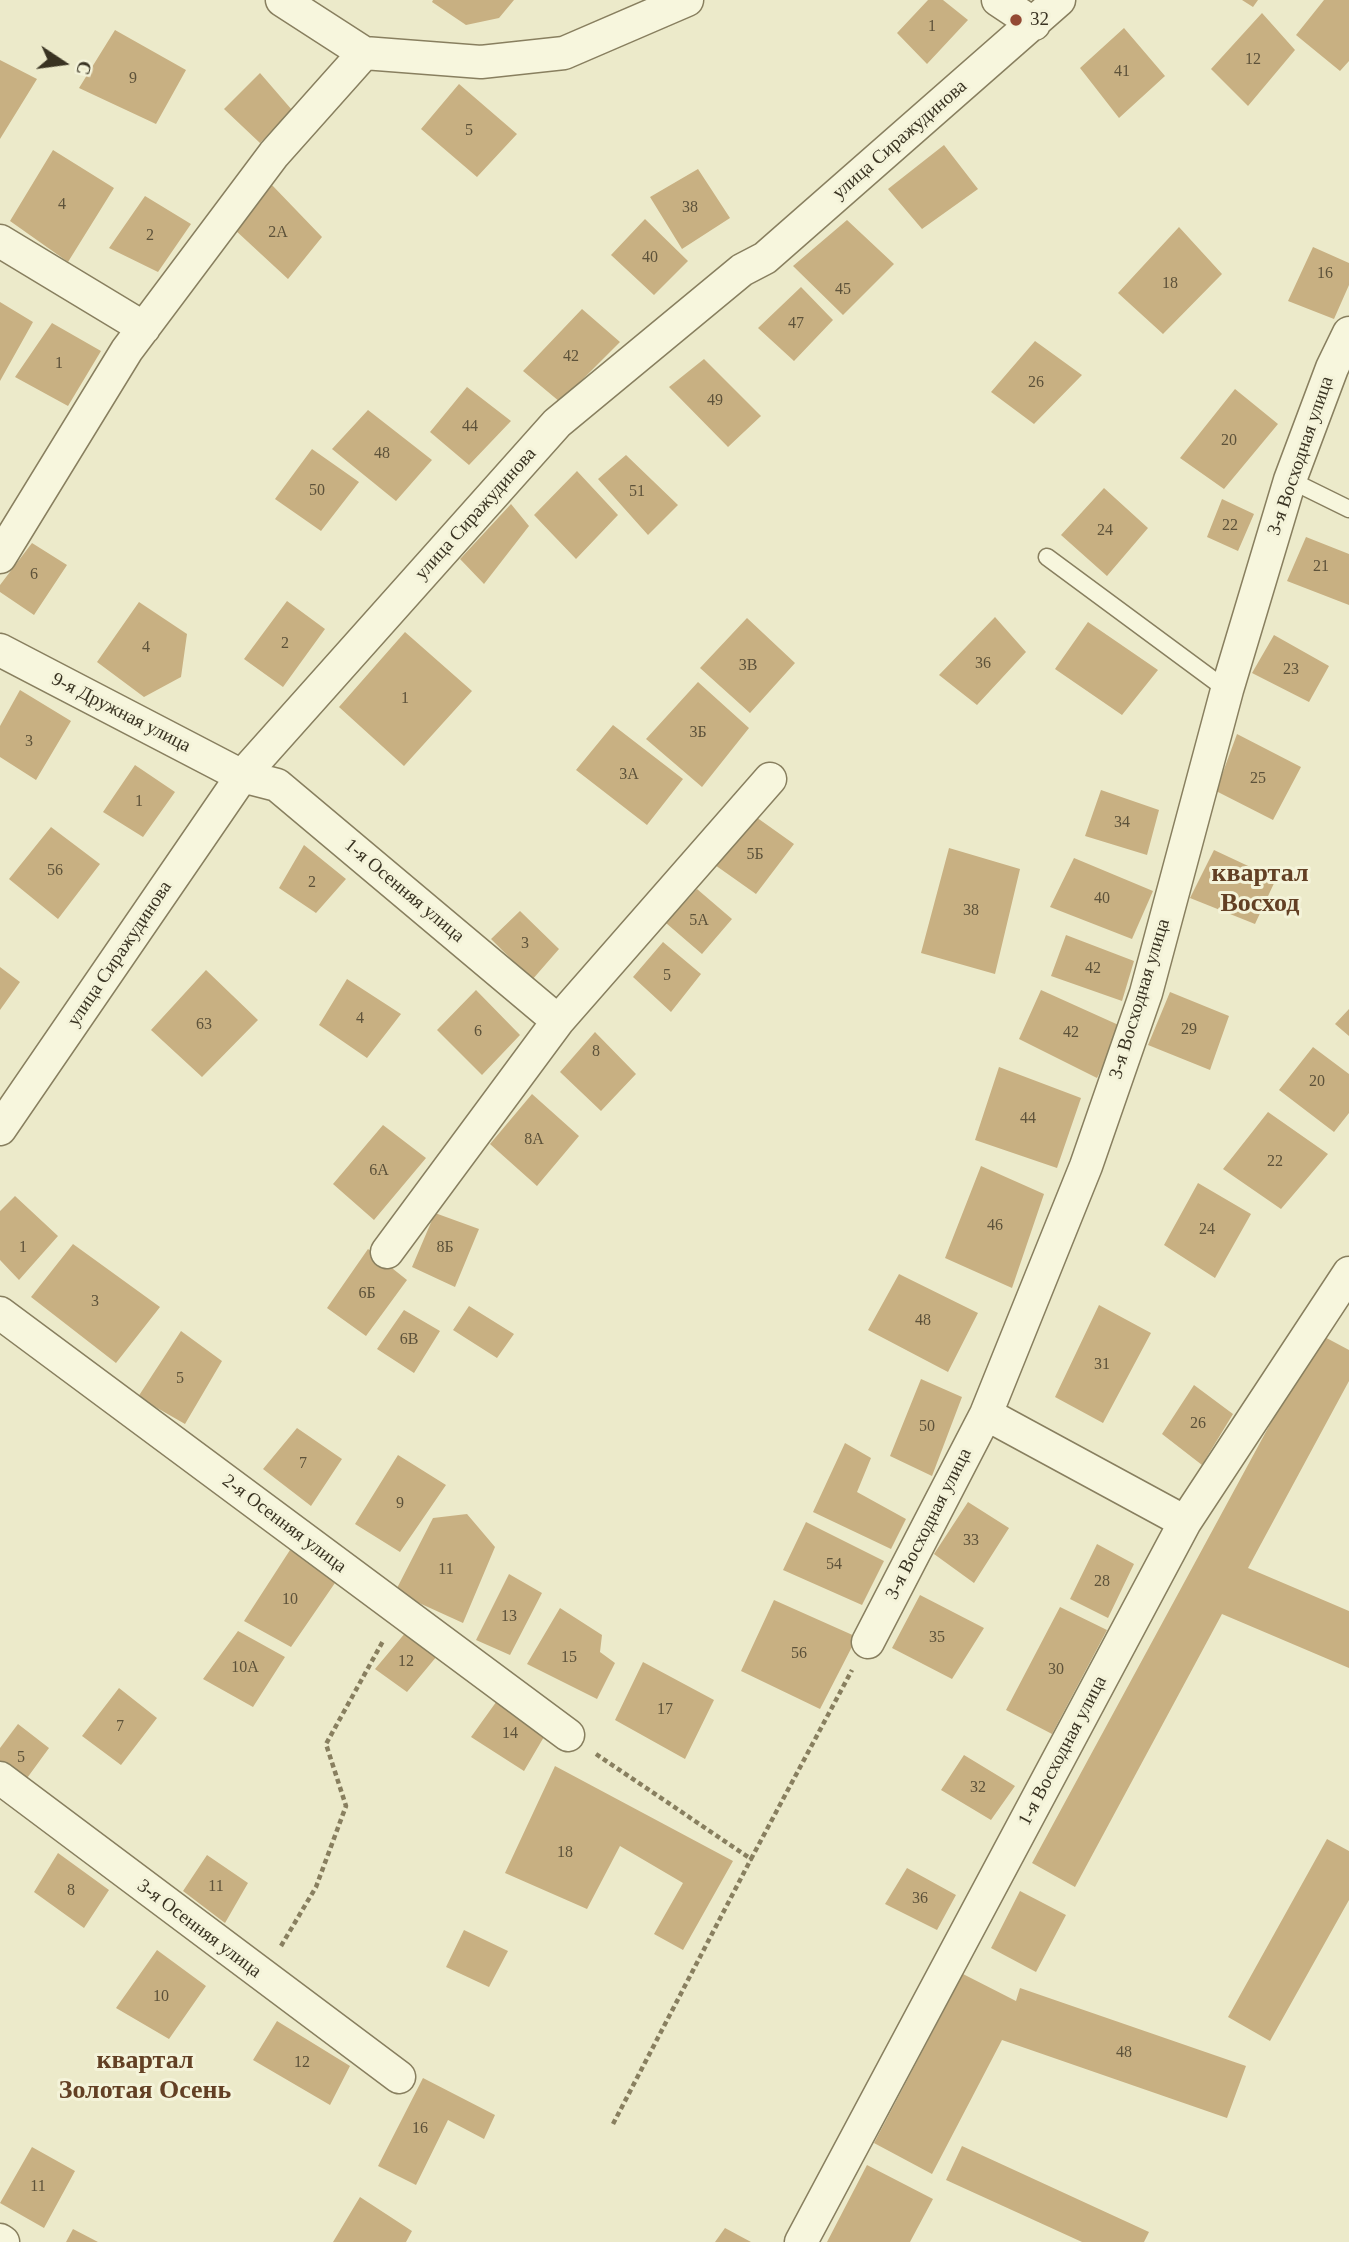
<!DOCTYPE html>
<html>
<head>
<meta charset="utf-8">
<style>
  body { margin:0 }
  #map { position:relative; width:1349px; height:2242px; overflow:hidden; background:#eceaca; font-family:Georgia,serif }
  canvas { display:block }
  .north { position:absolute; left:28px; top:28px; width:70px; height:70px; -webkit-text-stroke:5px #f4f3d9; paint-order:stroke; rotate:103deg; font-size:19px; font-weight:700; line-height:28px; text-align:center; color:#393322 }
  .north::after { content:''; display:block; margin:auto; width:24px; height:32px; background:#393322; clip-path:polygon(50% 0,100% 100%,50% 72%,0 100%) }
</style>
</head>
<body>
<div id="map">
<canvas width="1349" height="2242"></canvas>
<div class="north">С</div>
</div>
<script>
const context = document.querySelector('canvas').getContext('2d');
context.lineJoin = 'round';
function fillPath(path, color) { context.fillStyle = color; context.fill(path, 'evenodd'); }
function strokePath(path, color, width, dash) { context.strokeStyle = color; context.lineWidth = width; context.lineCap = dash ? 'butt' : 'round'; context.setLineDash(dash || []); context.stroke(path); }
function write(font, color, halo, rows, align = 'center') {
  context.font = font + ' Georgia,serif'; context.lineWidth = 6; context.setLineDash([]); context.textBaseline = 'middle'; context.strokeStyle = halo; context.fillStyle = color; for (const [text, x, y, turn = 0] of rows) {
    context.save(); context.translate(x, y); context.rotate((+turn || 0) * Math.PI / 180); context.textAlign = isNaN(turn) ? turn : align; if (halo) context.strokeText(text, 0, 0); context.fillText(text, 0, 0); context.restore();
  }
}
const building = new Path2D(`
  M433,0H514L499,18L466,25L432,2Z
  M928,0H943L968,20L927,64L897,33Z
  M1242,0H1258L1253,7Z
  M1324,0H1349V61L1340,71L1296,35Z
  M1262,13L1295,50L1248,106L1211,69Z
  M1124,28L1165,76L1119,118L1080,68Z
  M115,30L186,70L156,124L79,88Z
  M0,60L37,79L0,139Z
  M260,73L292,110L260,143L224,109Z
  M459,84L517,134L477,177L421,129Z
  M944,145L978,189L922,229L888,189Z
  M53,150L114,188L68,262L10,221Z
  M698,169L730,218L682,249L650,197Z
  M271,184L322,237L288,279L234,229Z
  M145,196L191,224L158,272L109,248Z
  M645,219L688,261L654,295L611,255Z
  M847,220L894,264L843,315L793,266Z
  M1179,227L1222,274L1163,334L1118,293Z
  M1313,247L1349,263V285L1334,319L1288,301Z
  M801,287L833,320L794,361L758,328Z
  M0,302L33,322L0,381Z
  M582,309L620,342L560,402L523,371Z
  M52,323L101,351L68,406L15,377Z
  M1035,341L1082,375L1034,424L991,392Z
  M704,359L761,416L728,447L669,387Z
  M467,387L511,421L469,465L430,432Z
  M1235,389L1278,424L1224,489L1180,458Z
  M368,410L432,460L396,501L332,449Z
  M312,449L359,482L321,531L275,499Z
  M626,455L678,505L648,535L598,479Z
  M577,471L618,515L576,559L534,515Z
  M1104,488L1148,528L1107,576L1061,535Z
  M1222,499L1254,514L1238,551L1207,537Z
  M511,504L529,526L484,584L460,559Z
  M1306,537L1349,554V605L1287,581Z
  M32,543L67,565L34,615L0,592V585Z
  M287,601L325,629L283,687L244,659Z
  M139,602L187,634L181,677L144,697L97,662Z
  M995,617L1026,652L977,705L939,675Z
  M747,618L795,663L750,713L700,668Z
  M1088,622L1158,670L1122,715L1055,669Z
  M405,632L472,691L404,766L339,707Z
  M1274,635L1329,666L1309,702L1252,673Z
  M698,682L749,728L702,787L646,739Z
  M20,690L71,721L36,780L0,757V726Z
  M613,725L683,779L647,825L576,770Z
  M1237,734L1301,767L1273,820L1216,791Z
  M135,765L175,792L143,837L103,812Z
  M1101,790L1159,810L1147,855L1085,836Z
  M756,817L794,844L756,894L715,865Z
  M51,827L100,864L58,919L9,879Z
  M304,845L346,879L316,913L279,888Z
  M949,848L1020,869L995,974L921,953Z
  M1214,850L1276,879L1255,924L1190,898Z
  M1074,858L1153,891L1132,939L1050,907Z
  M697,889L732,919L702,954L666,923Z
  M520,911L559,949L532,980L491,939Z
  M1066,935L1134,961L1122,1001L1051,976Z
  M663,942L701,974L671,1012L633,977Z
  M0,967L20,982L0,1010Z
  M206,970L258,1020L202,1077L151,1030Z
  M347,979L401,1014L367,1058L319,1025Z
  M476,990L520,1035L482,1075L437,1030Z
  M1041,990L1123,1027L1097,1078L1019,1039Z
  M1170,992L1229,1016L1210,1070L1148,1045Z
  M1349,1009V1036L1335,1024Z
  M595,1032L636,1074L601,1111L560,1072Z
  M1313,1047L1349,1074V1113L1334,1132L1279,1090Z
  M999,1067L1081,1098L1057,1168L975,1140Z
  M532,1094L579,1136L537,1186L490,1144Z
  M1268,1112L1328,1154L1281,1209L1223,1169Z
  M383,1125L426,1158L374,1220L333,1184Z
  M981,1166L1044,1194L1012,1288L945,1258Z
  M1198,1183L1251,1214L1215,1278L1164,1245Z
  M15,1196L58,1236L19,1280L0,1260V1211Z
  M435,1213L479,1229L455,1287L412,1267Z
  M73,1244L160,1307L116,1363L31,1297Z
  M368,1249L407,1280L366,1336L327,1308Z
  M899,1274L978,1313L948,1372L868,1330Z
  M1099,1305L1151,1333L1103,1423L1055,1397Z
  M469,1306L514,1334L497,1358L453,1330Z
  M404,1310L440,1331L414,1373L377,1349Z
  M181,1331L222,1361L185,1424L138,1397Z
  M1319,1334L1349,1350V1381L1248,1568L1349,1611V1668L1222,1614L1075,1887L1032,1863Z
  M921,1379L962,1397L932,1476L890,1456Z
  M1194,1385L1233,1414L1202,1465L1162,1434Z
  M297,1428L342,1459L311,1506L263,1469Z
  M845,1443L871,1458L857,1492L906,1519L891,1549L813,1512Z
  M398,1455L446,1485L400,1552L355,1524Z
  M968,1502L1009,1528L974,1583L934,1554Z
  M467,1514L495,1547L463,1623L395,1592L433,1518Z
  M806,1522L884,1561L862,1605L783,1570Z
  M1097,1544L1134,1564L1108,1618L1070,1599Z
  M290,1550L337,1580L291,1647L244,1621Z
  M509,1574L542,1593L510,1655L476,1640Z
  M920,1595L984,1628L952,1679L892,1648Z
  M774,1600L857,1637L820,1709L741,1671Z
  M1060,1607L1107,1630L1052,1734L1006,1710Z
  M560,1608L602,1635L600,1652L615,1663L597,1699L527,1664Z
  M238,1631L285,1657L253,1707L203,1679Z
  M406,1632L437,1656L407,1692L375,1669Z
  M643,1662L714,1700L685,1759L615,1720Z
  M119,1688L157,1718L121,1765L82,1736Z
  M499,1698L548,1730L524,1771L471,1737Z
  M18,1724L49,1748L22,1785L0,1769V1748Z
  M964,1755L1015,1786L991,1820L941,1790Z
  M555,1766L733,1861L683,1950L654,1934L683,1883L620,1846L587,1909L505,1873Z
  M1327,1839L1349,1851V1900L1270,2041L1228,2017Z
  M58,1853L109,1890L84,1928L34,1892Z
  M207,1855L248,1883L225,1923L183,1891Z
  M907,1868L956,1895L937,1930L885,1904Z
  M1020,1891L1066,1915L1036,1972L991,1948Z
  M464,1930L508,1951L489,1987L446,1967Z
  M157,1950L206,1986L169,2039L116,2008Z
  M963,1974L1016,2001L1020,1988L1246,2066L1227,2118L1002,2040L932,2174L874,2143Z
  M277,2021L350,2066L330,2105L253,2060Z
  M423,2078L495,2115L484,2139L448,2120L416,2185L378,2166Z
  M962,2146L1149,2232L1144,2242H1082L946,2180Z
  M32,2147L75,2171L44,2228L0,2203Z
  M867,2165L933,2199L910,2242H827Z
  M360,2197L412,2231L406,2242H333Z
  M725,2228L751,2242H715Z
  M73,2229L98,2242H66Z`);
const path = new Path2D(`
  M596,1754L751,1859L852,1670
  M281,1946L316,1887L346,1806L326,1744L383,1641
  M613,2124L751,1859`);
const service = new Path2D(`
  M1290,480L1349,509
  M1047,557L1227,690`);
const minor = new Path2D(`
  M282,0L364,53
  M998,0L1034,24
  M0,241L144,328
  M0,557L127,350L274,154L364,53L481,62L564,53L687,0
  M0,650L242,776L277,785L558,1021
  M0,1129L242,776L557,423L742,270L765,258L1059,0
  M387,1252L558,1021L770,779
  M0,1313L568,1735
  M986,1414L1185,1522
  M868,1642L986,1414L1086,1166L1146,993L1227,690L1290,480L1332,368L1349,333
  M0,1778L399,2077
  M0,2240L3,2242
  M801,2242L1185,1522L1349,1273`);
const markers = [
  [1016,20,7,"#934933"]
];
const numberNames = [
  ["1",932,27],
  ["12",1253,60],
  ["41",1122,72],
  ["9",133,79],
  ["5",469,131],
  ["4",62,205],
  ["38",690,208],
  ["2А",278,233],
  ["2",150,236],
  ["40",650,258],
  ["16",1325,274],
  ["18",1170,284],
  ["45",843,290],
  ["47",796,324],
  ["42",571,357],
  ["1",59,364],
  ["26",1036,383],
  ["49",715,401],
  ["44",470,427],
  ["20",1229,441],
  ["48",382,454],
  ["50",317,491],
  ["51",637,492],
  ["22",1230,526],
  ["24",1105,531],
  ["21",1321,567],
  ["6",34,575],
  ["2",285,644],
  ["4",146,648],
  ["36",983,664],
  ["3В",748,666],
  ["23",1291,670],
  ["1",405,699],
  ["3Б",698,733],
  ["3",29,742],
  ["3А",629,775],
  ["25",1258,779],
  ["1",139,802],
  ["34",1122,823],
  ["5Б",755,855],
  ["56",55,871],
  ["2",312,883],
  ["40",1102,899],
  ["38",971,911],
  ["5А",699,921],
  ["3",525,944],
  ["42",1093,969],
  ["5",667,976],
  ["4",360,1019],
  ["63",204,1025],
  ["29",1189,1030],
  ["6",478,1032],
  ["42",1071,1033],
  ["8",596,1052],
  ["20",1317,1082],
  ["44",1028,1119],
  ["8А",534,1140],
  ["22",1275,1162],
  ["6А",379,1171],
  ["46",995,1226],
  ["24",1207,1230],
  ["1",23,1248],
  ["8Б",445,1248],
  ["6Б",367,1294],
  ["3",95,1302],
  ["48",923,1321],
  ["6В",409,1340],
  ["31",1102,1365],
  ["5",180,1379],
  ["26",1198,1424],
  ["50",927,1427],
  ["7",303,1464],
  ["9",400,1504],
  ["33",971,1541],
  ["54",834,1565],
  ["11",446,1570],
  ["28",1102,1582],
  ["10",290,1600],
  ["13",509,1617],
  ["35",937,1638],
  ["56",799,1654],
  ["15",569,1658],
  ["12",406,1662],
  ["10А",245,1668],
  ["30",1056,1670],
  ["17",665,1710],
  ["7",120,1727],
  ["14",510,1734],
  ["5",21,1758],
  ["32",978,1788],
  ["18",565,1853],
  ["11",216,1887],
  ["8",71,1891],
  ["36",920,1899],
  ["10",161,1997],
  ["48",1124,2053],
  ["12",302,2063],
  ["16",420,2129],
  ["11",38,2187]
];
const poiNames = [
  ["32",1030,20]
];
const streetNames = [
  ["улица Сиражудинова",900,140,-41],
  ["3-я Восходная улица",1301,456,-71],
  ["улица Сиражудинова",476,514,-48],
  ["9-я Дружная улица",121,713,27],
  ["1-я Осенняя улица",404,891,40],
  ["улица Сиражудинова",120,954,-56],
  ["3-я Восходная улица",1140,999,-73],
  ["2-я Осенняя улица",284,1524,37],
  ["3-я Восходная улица",929,1524,-63],
  ["1-я Восходная улица",1063,1751,-62],
  ["3-я Осенняя улица",199,1929,37]
];
const districtNames = [
  ["квартал",1260,874],
  ["Восход",1260,904],
  ["квартал",145,2061],
  ["Золотая Осень",145,2091]
];
fillPath(building, '#c8b082');
strokePath(service, '#887f5f', 19);
strokePath(minor, '#887f5f', 35);
strokePath(path, '#887f5f', 4.5, [5, 3.5]);
strokePath(service, '#f7f6dd', 16);
strokePath(minor, '#f7f6dd', 32);
for (const [x, y, r, color] of markers) { const dot = new Path2D(); dot.arc(x, y, r, 0, 2 * Math.PI); context.fillStyle = color; context.fill(dot); strokePath(dot, '#f4f3d9', 2.5); }
write('16px', '#5d523a', null, numberNames);
write('19px', '#393322', '#f4f3d9', poiNames, 'left');
write('19px', '#393322', '#f4f3d9', streetNames);
write('bold 26px', '#634024', '#f4f3d9', districtNames);
</script>
</body>
</html>
